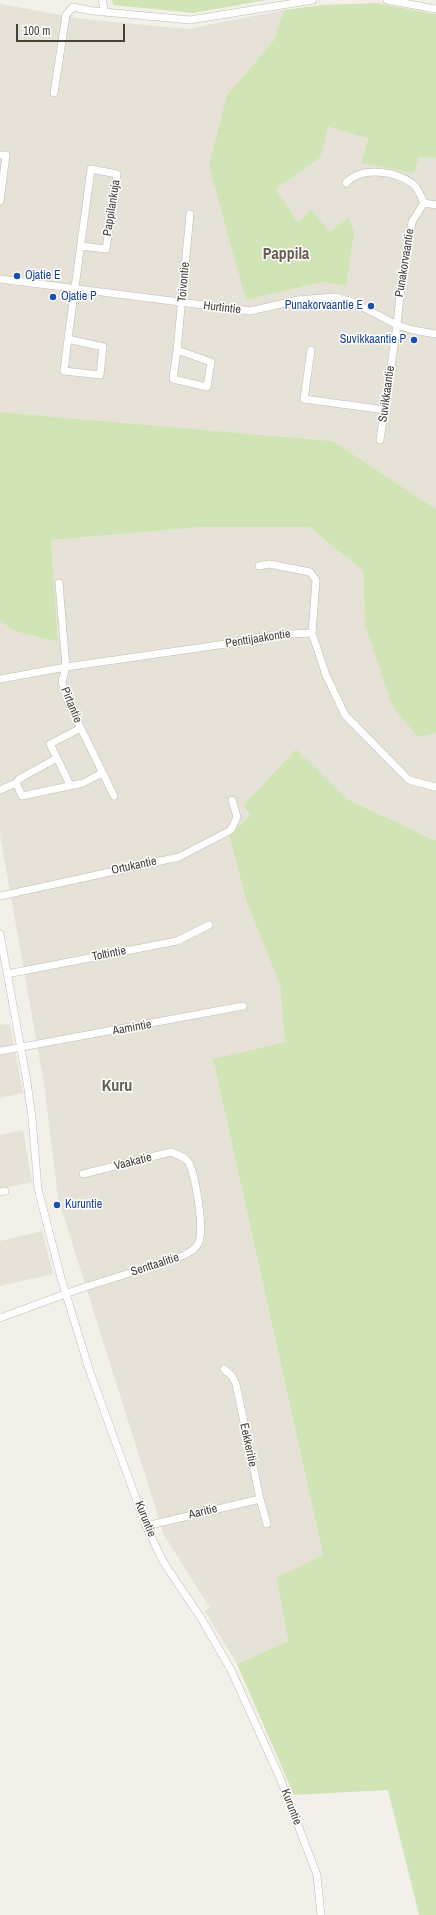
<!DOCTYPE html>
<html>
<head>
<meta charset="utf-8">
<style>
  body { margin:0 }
  #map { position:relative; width:436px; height:1915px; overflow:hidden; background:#f3f0e9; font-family:"Archivo Narrow",sans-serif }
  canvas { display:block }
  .scale { position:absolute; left:16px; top:24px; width:109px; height:18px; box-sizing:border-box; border:2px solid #464038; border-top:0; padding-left:5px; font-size:12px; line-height:14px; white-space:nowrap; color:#464038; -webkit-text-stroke:3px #fff; paint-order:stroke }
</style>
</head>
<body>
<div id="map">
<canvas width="436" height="1915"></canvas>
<div class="scale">100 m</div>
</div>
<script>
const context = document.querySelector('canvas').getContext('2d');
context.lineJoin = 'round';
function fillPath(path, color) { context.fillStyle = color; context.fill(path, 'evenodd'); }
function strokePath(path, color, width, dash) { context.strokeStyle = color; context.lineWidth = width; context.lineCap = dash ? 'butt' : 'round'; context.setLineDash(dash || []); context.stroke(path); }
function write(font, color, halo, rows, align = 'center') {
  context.font = font + ' "Archivo Narrow",sans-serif'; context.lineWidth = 3; context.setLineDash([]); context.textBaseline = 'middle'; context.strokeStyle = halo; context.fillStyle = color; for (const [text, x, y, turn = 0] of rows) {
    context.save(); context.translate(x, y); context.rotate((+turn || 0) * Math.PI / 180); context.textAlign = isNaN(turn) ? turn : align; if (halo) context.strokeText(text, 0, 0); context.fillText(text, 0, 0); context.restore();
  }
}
const residential = new Path2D(`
  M0,4L84,19L187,29L284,10L274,40L227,95L246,300L323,282L346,286L349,218L330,232L298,222L276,189L320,158L327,127L368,137L361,163L419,157L436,158V509L333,441L0,412Z
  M202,527H309L363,571L365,624L418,736L436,733V839L434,840L347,799L296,749L244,807L252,813L229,836L247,903L280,985L285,1042L213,1060L323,1555L278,1579L288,1641L237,1664L205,1611L210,1608L164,1535L58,1198L44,1084L0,835V620L13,631L58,642L51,540Z
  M0,1024L10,1025L23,1093L0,1098Z
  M23,1130L32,1182L0,1189V1135Z
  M42,1231L53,1274L0,1286V1241Z`);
const green = new Path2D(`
  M112,0H266L193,13L113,5Z
  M377,3L436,14V158L419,157L414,173L361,163L368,138L328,127L320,158L276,189L298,222L311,210L330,232L349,217L354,232L346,286L323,282L246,300L209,166L227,95L274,40L284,10L322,5Z
  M0,412L333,441L436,509V733L418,737L393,707L365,624L363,571L309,527H202L51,540L58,642L13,631L0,620Z
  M296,749L347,799L434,840L436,839V1915H419L388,1790L294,1795L237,1664L288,1641L277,1578L323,1555L213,1059L285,1042L280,985L247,903L229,836L251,814L243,806Z`);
const minor = new Path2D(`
  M102,0L105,12
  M387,0L436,9
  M54,93L66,15L73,7L93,11L190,20L313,0
  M0,155H6L0,201
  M346,183C362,166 396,171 413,184C418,188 421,197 424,203L412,222L401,286L397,325L380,440
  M424,203L436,205
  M0,279L250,311L298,300L334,297L353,302L397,325L413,330L436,334
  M68,339L64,371L100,375L103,347L68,339L91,169L117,174L106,249L81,246
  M177,350L173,379L207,387L211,362L177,350L190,214
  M311,350L304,399L385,410
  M259,566L269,564L310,572L316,580L312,633
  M59,583L66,667L62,682L69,704L114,796
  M0,679L66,667L226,644L272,635L312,633L326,675L345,715L409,780L435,787
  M57,758L70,785
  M16,783L22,796L83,783L102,773
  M0,790L16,783L19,779L57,758L50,744L81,728
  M0,896L179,857L231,830L237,817L232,800
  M0,934L27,1082L32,1118L38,1189L61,1278L90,1372L146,1526L164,1563L201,1618L231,1670L280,1778L317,1875L321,1915
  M7,974L177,941L209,925
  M0,1051L243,1006
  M0,1192L5,1191
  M0,1318L79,1289L171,1260C181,1257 195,1252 199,1242C204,1227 196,1178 189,1163C186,1157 178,1155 171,1152L83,1174
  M224,1369L232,1376L236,1384L260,1499L267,1524
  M146,1526L260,1499`);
const markers = [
  [17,276,4,"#1a4fb4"],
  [53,297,4,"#1a4fb4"],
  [371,306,4,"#1a4fb4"],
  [414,340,4,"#1a4fb4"],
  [57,1205,4,"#1a4fb4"]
];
const streetNames = [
  ["Pappilankuja",112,208,-81],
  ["Punakorvaantie",405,263,-81],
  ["Toivontie",184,282,-85],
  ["Hurtintie",222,308,7],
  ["Suvikkaantie",387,394,-82],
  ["Penttijaakontie",258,639,-9],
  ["Pirtantie",71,705,68],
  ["Ortukantie",134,866,-12],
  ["Toltintie",109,954,-11],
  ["Aamintie",132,1028,-10],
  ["Vaakatie",133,1162,-14],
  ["Senttaalitie",155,1265,-18],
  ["Eekkeritie",248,1445,78],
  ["Aaritie",203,1512,-13],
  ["Kuruntie",145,1519,68],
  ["Kuruntie",291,1807,69]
];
const transitNames = [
  ["Ojatie E",25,276],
  ["Ojatie P",61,297],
  ["Punakorvaantie E",363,306,"right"],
  ["Suvikkaantie P",406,340,"right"],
  ["Kuruntie",65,1205]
];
const districtNames = [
  ["Pappila",286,255],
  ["Kuru",117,1087]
];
fillPath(residential, '#e7e2d8');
fillPath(green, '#d1e4b6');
strokePath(minor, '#c1bab0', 8);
strokePath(minor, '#fff', 7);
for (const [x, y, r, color] of markers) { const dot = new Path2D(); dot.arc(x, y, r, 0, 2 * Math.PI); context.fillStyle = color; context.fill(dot); strokePath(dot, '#fff', 1.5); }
write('12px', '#464038', '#fff', streetNames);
write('12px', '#164399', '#fff', transitNames, 'left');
write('bold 16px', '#685e50', '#fff', districtNames);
</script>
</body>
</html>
